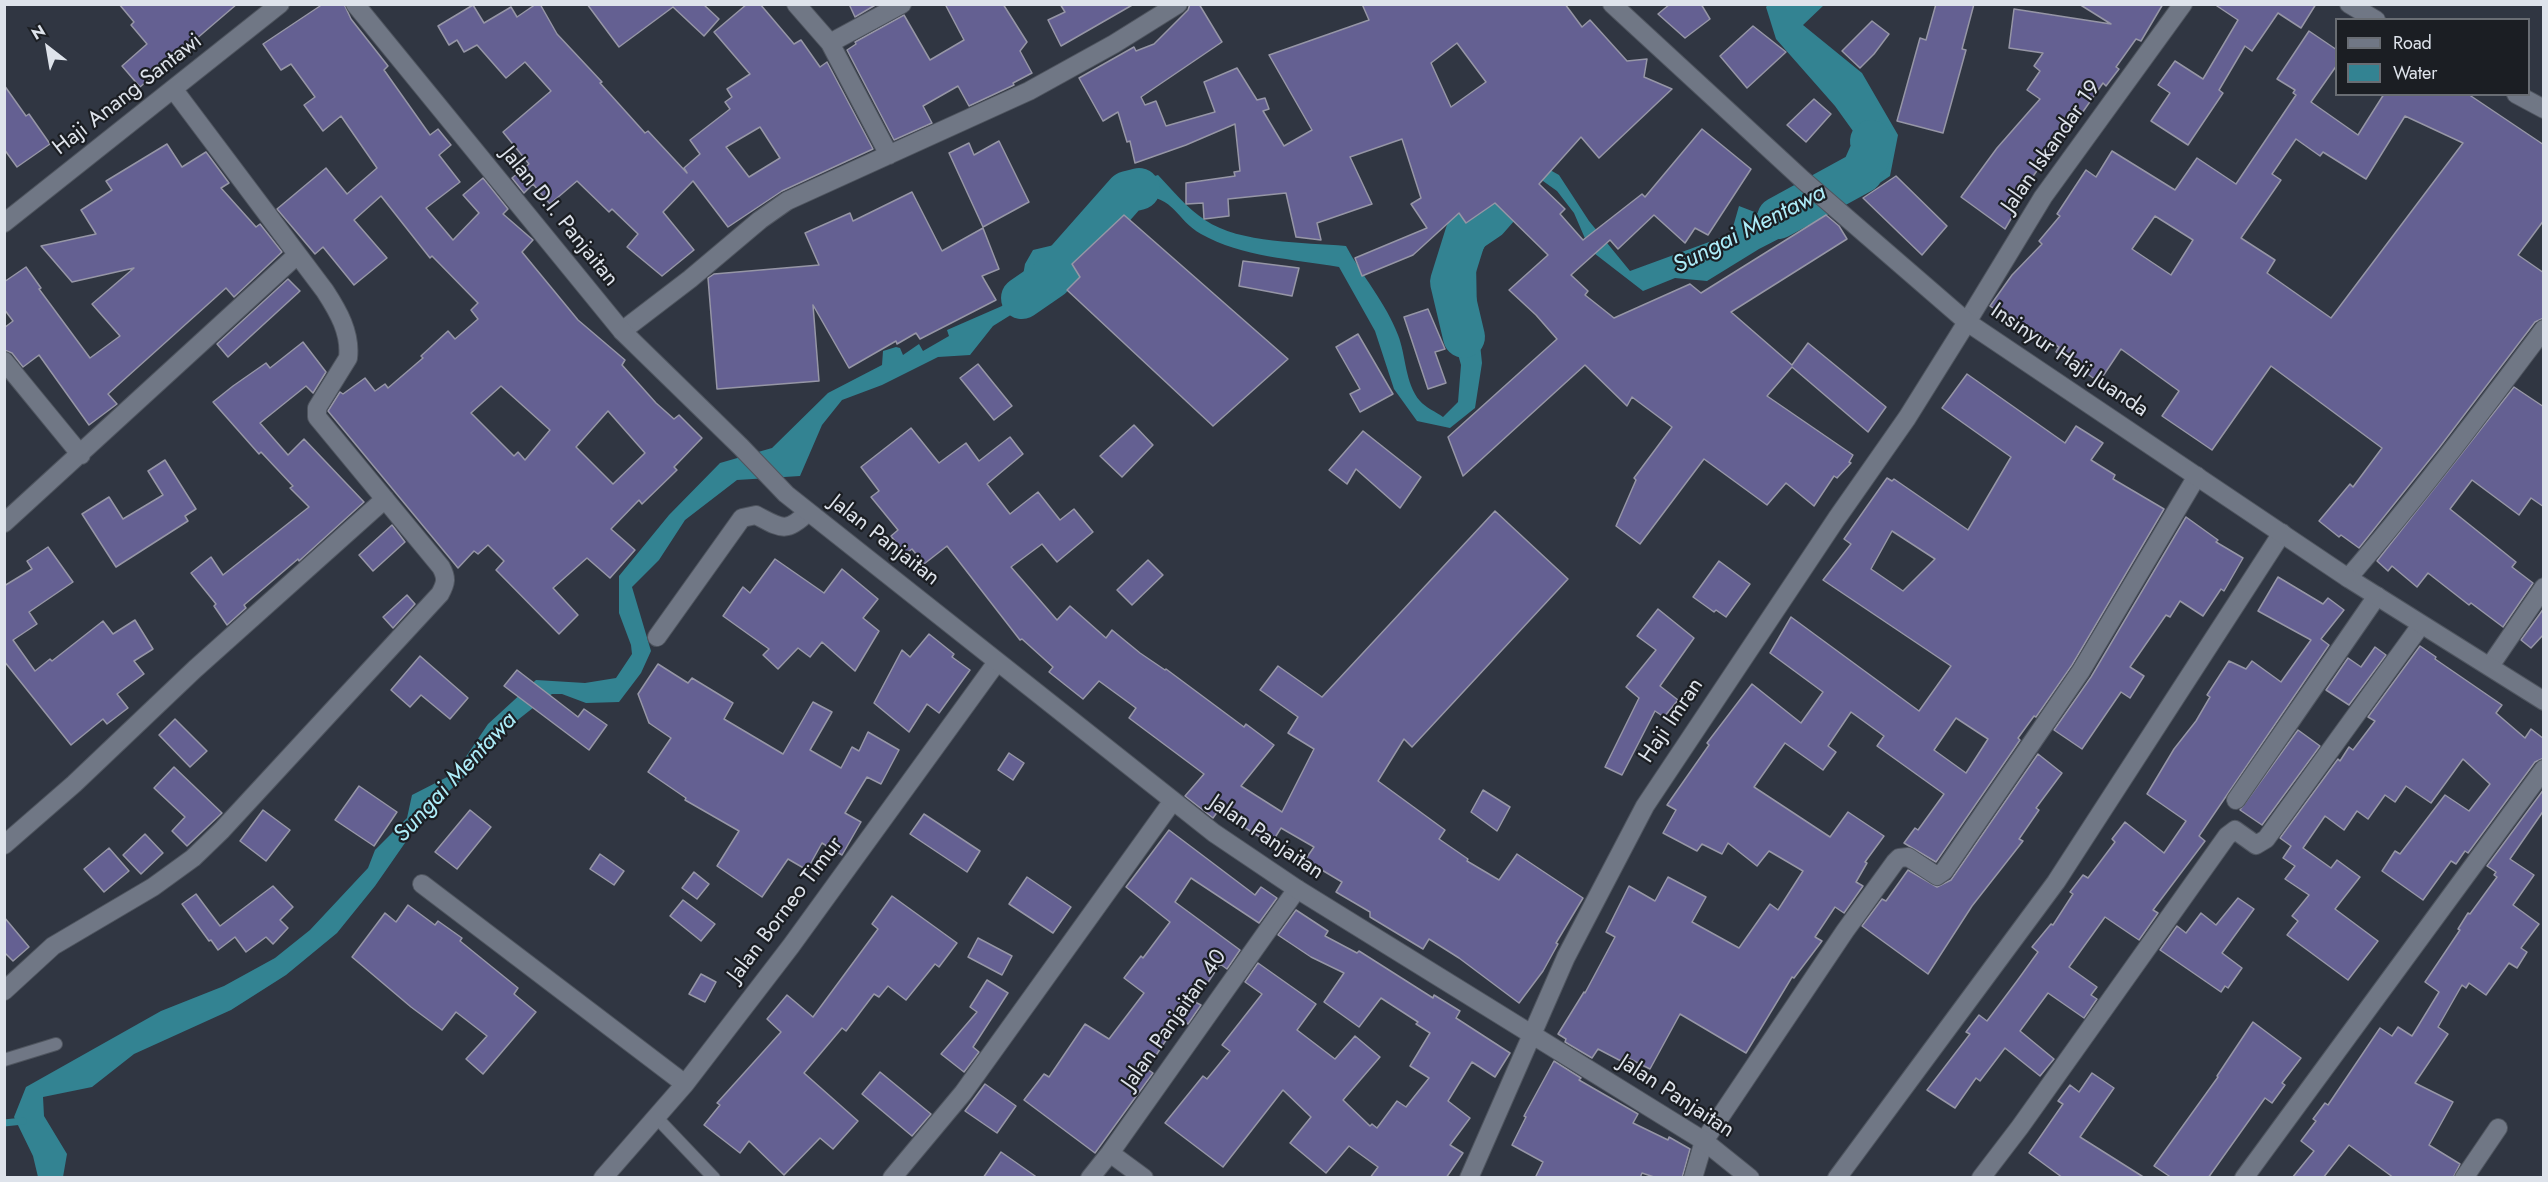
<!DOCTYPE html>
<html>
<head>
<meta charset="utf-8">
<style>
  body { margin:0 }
  #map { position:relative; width:2548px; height:1182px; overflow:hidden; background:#303642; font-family:Jost,sans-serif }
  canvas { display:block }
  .frame { position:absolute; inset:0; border:6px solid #dee3eb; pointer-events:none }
  .legend { position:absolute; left:2335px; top:18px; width:195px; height:78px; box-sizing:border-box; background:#1b1e23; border:2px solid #696d73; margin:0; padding:8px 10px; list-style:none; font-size:18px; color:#dee3eb }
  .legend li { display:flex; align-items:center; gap:12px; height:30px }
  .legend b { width:30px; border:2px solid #696d73 }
  .north { position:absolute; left:18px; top:18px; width:60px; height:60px; -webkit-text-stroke:4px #1b1e23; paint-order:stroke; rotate:329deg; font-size:16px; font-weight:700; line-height:24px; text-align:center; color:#dee3eb }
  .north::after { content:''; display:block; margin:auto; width:21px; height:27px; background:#dee3eb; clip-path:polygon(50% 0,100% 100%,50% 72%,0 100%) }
</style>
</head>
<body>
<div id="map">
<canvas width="2548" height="1182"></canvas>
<div class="frame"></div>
<ul class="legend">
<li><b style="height:8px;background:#707785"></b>Road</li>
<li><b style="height:16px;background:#338392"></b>Water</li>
</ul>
<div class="north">N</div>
</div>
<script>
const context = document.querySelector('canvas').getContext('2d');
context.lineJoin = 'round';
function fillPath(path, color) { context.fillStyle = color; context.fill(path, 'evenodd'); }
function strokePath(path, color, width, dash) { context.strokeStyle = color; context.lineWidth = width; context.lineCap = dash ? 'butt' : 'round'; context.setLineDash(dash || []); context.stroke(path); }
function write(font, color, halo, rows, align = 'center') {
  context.font = font + ' Jost,sans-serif'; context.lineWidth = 4.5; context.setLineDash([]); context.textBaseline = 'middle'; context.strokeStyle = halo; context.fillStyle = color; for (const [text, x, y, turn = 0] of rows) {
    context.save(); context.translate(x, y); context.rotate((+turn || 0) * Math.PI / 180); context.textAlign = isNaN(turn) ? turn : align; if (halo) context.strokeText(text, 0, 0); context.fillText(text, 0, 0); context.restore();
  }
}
const water = new Path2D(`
  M1768,5H1824L1803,25L1862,73L1898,135L1890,176L1857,198L1834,178L1863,167V145L1835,106L1776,39L1766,7Z
  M1541,165L1559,175L1589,221L1630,271L1731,234L1739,206L1765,216L1804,191L1829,213L1759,249L1707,281L1675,278L1643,291L1590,250L1574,213L1557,191L1543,181L1535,182L1505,211L1476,262L1477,315L1482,363L1475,408L1450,428L1417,421L1394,389L1375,331L1339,267C1293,259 1242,257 1201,234C1176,220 1175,196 1140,196C1123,197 1110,219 1101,232L1091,212L1115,189L1158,175C1173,191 1187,208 1205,220C1240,244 1304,242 1346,246C1362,276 1386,303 1398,335C1406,355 1405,384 1420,401C1425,407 1436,412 1443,417L1458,402L1461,365L1455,343L1450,283L1466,234L1481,218L1504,186Z
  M1054,245L1075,278L1062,289L1064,293L1047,302L1030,303L993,326L970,355L938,357L882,385L842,400L822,425L800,476L737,480L685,520L659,560L632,587L651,651L641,673L619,702L586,703L562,694H552L543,700L505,730L474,768L449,791L414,830L375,886L337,933L286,975L231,1010L134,1054L92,1087L43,1097L44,1116L67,1154L63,1177H38L33,1156L14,1117L26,1087L161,1011L224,986L275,958L310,930L368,868L375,850L407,818L412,795L455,773L488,724L536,680L585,683L616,678L632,654L631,645L619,613V576L669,515L720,463L772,448L828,393L882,365L883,351L896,347L900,348L903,355L919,344L923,351L949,336L947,330L1002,306L1021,287L1025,264L1033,250Z`);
const stream = new Path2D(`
  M4,1123L23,1121`);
const river = new Path2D(`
  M1778,218L1862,172L1873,147L1871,141
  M1022,298L1051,278L1127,192L1139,189
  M1464,337L1451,282L1466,234L1488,219L1509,195`);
const building = new Path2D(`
  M119,4H237L140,87L122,66L147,44L131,25L134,22Z
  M323,4H344L351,19L388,66L384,70L430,135L438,129L451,145L439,155L460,182L426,208L453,240L479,213L463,195L483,178L508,209L503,214L533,240L522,252L578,320L625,360L622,365L656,403L674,419L679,415L702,438L674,467L677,470L642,504L639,500L611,529L635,550L610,578L587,558L553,588L578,615L559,634L496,570L504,561L488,545L478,554L474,551L458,568L328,411L340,392L343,394L365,378L375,391L385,384L388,388L423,358L421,356L448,331L455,339L478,319L471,310L478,303L432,256L430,258L381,196L354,220L387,258L354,285L323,247L315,254L277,209L326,168L347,194L377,168L341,116L323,131L304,105L315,97L291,64L281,70L263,44ZM501,386L550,430L525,460L518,452L514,456L471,413ZM608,411L645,453L613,484L576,447Z
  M536,4H540L557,34L602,82L600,83L645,133L648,131L687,173L684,168L700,154L690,140L730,109L725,102L732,97L727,89L750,74L714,32L747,4H760L794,44L801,40L820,67L827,62L873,149L782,191L728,227L693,181L663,212L694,250L662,276L627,247L638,234L612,209L609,212L577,181L550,204L533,184L524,193L512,178L529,164L503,132L551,91L525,62L506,78L477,45L464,52L457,40L449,45L438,26L473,5L484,23L511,7L517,17ZM760,127L780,158L749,177L726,147Z
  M587,4H703L719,19L704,36L673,7L619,47Z
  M849,4H877L855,17Z
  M945,4H1003L1027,42L1020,51L1032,73L1013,83L1014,85L969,106L958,86L923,106L932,123L894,140L847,50L856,44L855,42L904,15L930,60L964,40Z
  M1060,4H1134L1061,46L1048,20L1065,12Z
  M1190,4H1199L1222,42L1141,97L1145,105L1156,101L1166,126L1215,112L1204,82L1237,68L1257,100L1265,98L1269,109L1263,111L1284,146L1312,130L1269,55L1369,20L1362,4H1565L1582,27L1590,20L1627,61L1647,59L1644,77L1672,89L1599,158L1581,137L1539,184L1565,209L1560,214L1583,240L1642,194L1645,197L1702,129L1751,169L1708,235L1695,228L1685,243L1654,215L1618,249L1610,240L1571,275L1588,291L1585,295L1614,318L1690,284L1701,293L1826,215L1839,226L1847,239L1731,312L1792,365L1808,343L1886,407L1868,432L1792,367L1767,396L1853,455L1849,462L1851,463L1837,478L1834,476L1814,506L1786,483L1767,505L1704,459L1640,544L1616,526L1636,480L1634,478L1672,427L1632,397L1627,406L1585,365L1463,476L1448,437L1557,339L1536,315L1509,290L1548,255L1495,203L1466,223L1459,213L1413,255L1362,276L1355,258L1427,228L1411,204L1421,198L1402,139L1350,157L1372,204L1317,223L1321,240L1296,237L1286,193L1228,199L1229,216L1204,219L1203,203L1186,204V183L1235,176L1234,172L1240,171L1235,124L1186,145L1135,163L1130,141L1127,142L1118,112L1103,121L1079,78L1134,47L1136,51L1154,44L1188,10ZM1457,43L1486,82L1451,107L1431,63Z
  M1670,4H1701L1710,19L1685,38L1658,14Z
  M1936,4H1974L1962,49L1966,50L1943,133L1897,121L1920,38L1926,40Z
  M2079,4H2163L2141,41L2136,39L2116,67L2119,69L2106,86L2103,83L2052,156L2041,165L2015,202L2019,205L2005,229L1961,197L1997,148L2040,99L2027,90L2040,71L2034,66L2043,53L2009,48L2014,9L2111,24Z
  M2214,4H2316L2301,28L2278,13L2252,51L2245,46L2219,90L2223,93L2188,145L2151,121L2170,93L2158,85L2175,61L2203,79L2238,20Z
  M1872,21L1889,34L1874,54L1860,68L1842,51Z
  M1753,26L1786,52L1747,88L1720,56Z
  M2309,31L2337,50V65L2311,102L2358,135L2384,94H2468L2544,145V220L2518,255L2544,273V318L2535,322L2439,448L2359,548L2341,535L2339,537L2319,521L2350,484L2353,487L2382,448L2271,366L2212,450L2162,416L2179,391L2121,349L2099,382L2056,352L2059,347L1990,306L2012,275L2042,244L2039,241L2060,216L2057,214L2086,170L2096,177L2112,151L2175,190L2197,158L2236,184L2296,95L2293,93L2295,90L2277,79ZM2405,116L2463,143L2331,318L2267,273L2275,260L2241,238L2281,180L2272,174L2296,139L2320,156L2323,152L2366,179ZM2155,216L2193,240L2171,275L2132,249Z
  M4,85L26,116L29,114L50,144L17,167L4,149Z
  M1814,99L1831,114L1806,142L1787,125Z
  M999,141L1029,202L983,227L949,153L969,143L974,155Z
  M167,144L182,167L206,152L229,183L221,188L256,227L260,224L282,252L234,297L226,288L108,394L117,404L89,425L39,355L23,367L12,353L4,350V328L13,321L4,309V282L26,267L41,288L39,289L90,358L120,336L92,304L134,268L72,282L41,246L96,234L81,210L112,190L106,181Z
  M1896,176L1947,226L1922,255L1863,198Z
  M912,192L942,251L983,228L999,269L982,276L996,300L920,339L916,333L897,344L896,341L849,368L813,305L819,381L717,389L708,278L714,274L819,265L805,233L850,213L853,221Z
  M1124,215L1288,359L1213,426L1067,290L1080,277L1072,264Z
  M1243,261L1299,268L1292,296L1239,286Z
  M288,279L300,291L228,357L217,344Z
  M1428,309L1445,349L1435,352L1446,383L1428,389L1404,317Z
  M1358,334L1393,394L1360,412L1350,394L1360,389L1336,347Z
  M303,342L326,372L313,393L306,386L260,423L288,455L304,439L364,502L299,561L298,559L244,605L246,608L227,625L214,606L216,604L191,573L211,557L223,575L309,507L290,488L293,486L261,452L259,454L213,402L233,386L266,363L270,368Z
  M978,364L1012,406L994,420L960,378Z
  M1967,374L2065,443L2076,426L2103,443L2091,460L2115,475L2113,479L2164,509L2072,665L2036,717L2034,716L2018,738L2020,740L1936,862L1904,843L1915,828L1918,830L1944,794L1877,746L1884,736L1851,712L1828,746L1836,752L1823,770L1785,743L1754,787L1830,837L1848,812L1884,836L1865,862L1867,863L1856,882L1863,886L1844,913L1835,907L1815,937L1822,941L1794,978L1792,977L1746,1053L1680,1014L1650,1069L1624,1056L1621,1061L1598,1049L1592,1058L1565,1042L1566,1039L1558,1034L1584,992L1585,993L1615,937L1606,932L1629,886L1655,901L1668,877L1706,897L1692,922L1739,948L1770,904L1778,910L1803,871L1769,851L1757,866L1728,843L1722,854L1702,844L1697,851L1663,833L1676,810L1667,805L1709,745L1707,743L1752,684L1801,723L1823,692L1770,653L1791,617L1919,711L1951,666L1823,580L1851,544L1844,539L1887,478L1892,481L1894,479L1968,530L2011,457L1942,408ZM1892,531L1935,559L1903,591L1871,569ZM1956,718L1988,739L1966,773L1934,750Z
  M2514,387L2544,407V507L2531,498L2519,515L2472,480L2450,509L2516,562L2512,567L2533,583L2503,627L2471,603L2469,605L2428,573L2417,587L2392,566L2388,571L2377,561Z
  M1134,425L1153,445L1122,477L1100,456Z
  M911,428L939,463L966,443L979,461L1010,437L1023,454L987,484L1010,514L1038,492L1060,520L1074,509L1093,532L1057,562L1042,544L1011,567L1057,620L1070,606L1106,638L1112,630L1140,653L1165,670L1166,669L1244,727L1246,724L1274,745L1241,786L1282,812L1314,749L1288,733L1298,717L1260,690L1278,666L1322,697L1495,511L1568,579L1412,747L1404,739L1378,781L1445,830L1439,839L1468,859L1467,861L1499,880L1517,854L1583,898L1556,943L1558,944L1543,971L1519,1003L1459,958L1429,939L1423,949L1370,917V912L1336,892L1342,882L1305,860L1314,847L1281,828L1271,844L1218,811L1213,818L1185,796L1204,774L1129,718L1136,708L1099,681L1083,699L1049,672L1053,667L1022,639L1020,640L947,546L924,564L912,549L905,554L891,536L898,530L871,497L879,491L861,467Z
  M1363,431L1421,477L1400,508L1356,469L1347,484L1329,470Z
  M165,460L196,509L185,516L188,521L116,567L82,514L109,497L123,519L163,495L148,471Z
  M2186,517L2218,540L2216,542L2243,558L2224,591L2221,589L2203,616L2180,601L2170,617L2166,615L2130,667L2144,676L2130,698L2121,692L2082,749L2054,730L2091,677Z
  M392,525L405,542L373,571L359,555Z
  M48,547L73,582L29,612L37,624L13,640L35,671L50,659L52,661L103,621L113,634L135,620L153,649L134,661L144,674L117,694L128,708L107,724L103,719L71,745L4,661V586L32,569L27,561Z
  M775,559L824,593L842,569L878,599L863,618L879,631L855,671L822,642L810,657L798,648L778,669L763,655L769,649L723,616L743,587L750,593Z
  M1148,560L1163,575L1132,605L1117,590Z
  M1719,561L1750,584L1726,617L1716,610L1714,612L1693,597Z
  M2278,577L2323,604L2328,598L2344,610L2321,639L2329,645L2199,836L2205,841L2153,910L2158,913L2139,940L2105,917L2069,967L2097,987L2091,995L2097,999L2084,1018L2048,993L2020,1031L2054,1059L2040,1076L2005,1048L1980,1081L1976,1078L1955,1108L1927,1090L1970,1034L1966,1032L1979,1015L1987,1021L2017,981L2038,952L2032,947L2051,924L2053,925L2073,894L2070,892L2083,875L2088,878L2115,842L2112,839L2125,822L2164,853L2186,821L2147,794L2174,749L2196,721L2210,697L2207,695L2229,661L2246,669L2252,661L2281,682L2311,640L2258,611Z
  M407,595L415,604L393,628L383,617Z
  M2544,608V634L2531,648L2521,640Z
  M1658,609L1694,638L1660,686L1678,700L1664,717L1655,711L1622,775L1605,767L1639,698L1626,687L1656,650L1637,636Z
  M929,634L954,654L952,657L970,670L939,713L927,704L909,732L874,703L902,650L910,657Z
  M2420,646L2436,657L2435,659L2502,705L2496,713L2525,738L2531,729L2544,739V758L2535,762L2468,853L2465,851L2456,864L2451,861L2423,900L2382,871L2395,851L2400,854L2445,795L2469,811L2490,784L2463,759L2431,803L2406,786L2395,802L2385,795L2368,819L2357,811L2344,830L2325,816L2303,848L2331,868L2337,860L2360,877L2335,909L2378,941L2348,980L2287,935L2298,921L2292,916L2309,895L2285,879L2295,866L2283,858L2291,846L2280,838L2338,759L2340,761L2349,747L2353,750L2375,721L2368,717Z
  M2375,647L2386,655L2349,705L2326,690L2348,658L2361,667Z
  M420,656L468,698L450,719L421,695L410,707L391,690Z
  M658,664L688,683L692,678L733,703L724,719L783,754L813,702L832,712L810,750L841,768L852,747L859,751L868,732L899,750L881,784L867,777L845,813L861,822L842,855L822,843L807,870L788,859L762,897L717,866L739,831L685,800L686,798L648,772L671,738L649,723L638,694Z
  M517,670L578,717L584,709L607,725L589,750L504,686Z
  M175,719L207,751L190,767L159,735Z
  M2298,730L2320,746L2262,825L2240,810Z
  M1009,753L1024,763L1013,780L998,770Z
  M2038,754L2062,773L2036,808L2039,810L2019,839L2023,841L1972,906L1928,974L1862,926L1882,899L1886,901L1908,870L1937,887L1951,880Z
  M174,767L222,813L187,846L172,831L185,817L154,788Z
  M359,786L397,812L374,846L335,820Z
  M2544,789V810L2510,859L2534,875L2513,905L2539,924L2521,948L2527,952L2517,968L2509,963L2486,995L2469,983L2466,988L2462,985L2438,1027L2448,1034L2415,1083L2453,1102L2429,1145L2460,1164L2453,1178H2394L2349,1145L2323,1178H2292L2314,1151L2301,1141L2316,1121L2313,1119L2325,1103L2328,1105L2380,1028L2392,1036L2398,1027L2412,1036L2439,992L2425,982L2460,930L2458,929L2468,913L2470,914L2497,877L2494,875L2496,872L2487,866Z
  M1483,790L1510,807L1497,831L1471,812Z
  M263,810L290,830L266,861L240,841Z
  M470,810L491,827L457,869L435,852Z
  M924,814L980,851L967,872L910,834Z
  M1169,830L1255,895L1261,887L1277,898L1259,923L1191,878L1175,902L1240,950L1227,969L1220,964L1195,1002L1201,1005L1188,1024L1180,1019L1147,1069L1153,1073L1095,1153L1024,1100L1044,1074L1049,1077L1085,1024L1109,1039L1144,993L1124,978L1141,956L1143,958L1170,922L1126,887Z
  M145,834L163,853L141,874L123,855Z
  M109,848L129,871L104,892L84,869Z
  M600,854L624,871L614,885L590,869Z
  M694,872L709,884L697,899L682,888Z
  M1027,877L1071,907L1053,933L1009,904Z
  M273,886L293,907L280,920L288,928L273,944L266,937L246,952L235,937L218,950L211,940L209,941L182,904L196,894L220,926Z
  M892,896L957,943L939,967L935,964L906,1000L888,986L879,997L874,994L846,1031L842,1028L804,1073L858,1121L833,1149L820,1138L784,1175L749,1141L740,1153L704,1125L720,1105L717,1103L781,1032L767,1019L787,995L813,1017L878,929L872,924Z
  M2238,898L2254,909L2222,953L2242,968L2228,988L2225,986L2221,992L2160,950L2177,926L2186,933L2201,913L2216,925Z
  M683,900L715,924L701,941L670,916Z
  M408,905L435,925L438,921L462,938L460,941L518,988L514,994L536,1012L483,1074L466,1059L487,1036L456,1012L442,1030L411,1007L352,957L385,913L396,922Z
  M1296,910L1328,931L1325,936L1357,953L1359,951L1433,998L1434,995L1460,1011L1456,1018L1510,1053L1495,1077L1472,1062L1448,1101L1470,1118L1450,1145L1463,1153L1446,1178H1370L1378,1167L1349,1146L1326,1173L1290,1143L1311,1117L1283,1090L1223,1167L1165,1123L1203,1076L1207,1079L1230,1051L1222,1045L1262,994L1245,982L1258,963L1316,1004L1297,1030L1335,1059L1355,1036L1380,1057L1343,1100L1370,1126L1372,1124L1377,1128L1397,1101L1406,1107L1429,1078L1410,1066L1430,1033L1416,1024L1418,1022L1381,998L1359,1027L1324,1002L1344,973L1311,957L1278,935Z
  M4,917L29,947L13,961L4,952Z
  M978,938L1012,956L1002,975L968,957Z
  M701,974L716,982L705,1002L689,994Z
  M987,980L1008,993L973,1047L979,1052L964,1072L941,1054L977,1012L970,1007Z
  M2253,1022L2301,1058L2282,1083L2285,1085L2272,1103L2265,1098L2208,1178H2172L2154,1166L2218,1077L2217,1076Z
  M1554,1061L1581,1078L1579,1080L1638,1114L1633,1123L1668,1140L1669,1137L1690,1149L1682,1178H1657L1642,1173L1640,1178H1535L1543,1162L1512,1145L1526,1117L1524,1116Z
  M880,1072L931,1114L912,1136L862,1094Z
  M2092,1073L2114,1088L2080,1137L2145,1178H2063L2029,1153L2063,1104L2058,1101L2070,1085L2079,1092Z
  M985,1084L1016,1106L997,1133L965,1111Z
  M1001,1152L1038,1178H983Z`);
const service = new Path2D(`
  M4,1060L56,1044
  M656,1117L714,1178`);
const minor = new Path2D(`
  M796,4L830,43L889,155
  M2349,4L2376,20
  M830,43L902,4
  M2516,94L2544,109
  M4,223L280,4
  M1967,322L2043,197L2183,4
  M622,331L690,279L760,220L787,201L1029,91L1114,44L1178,4
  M4,361L81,455
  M4,523L297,255
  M2348,578C2417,498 2480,414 2544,329
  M657,637L742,518L756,515C781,528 786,534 808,512
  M2490,666L2544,587
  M2236,800L2377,596
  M4,845L74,784L195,669L385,499
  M422,884L685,1084
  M4,991L53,946L153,887L193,858L222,830L440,594C446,583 447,578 441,567L317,417V408L348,358C351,333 338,311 325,291L174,90
  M1110,1153L1144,1178
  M603,1178L685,1084L791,946L997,662
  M892,1178L963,1093L1172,802
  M1090,1178L1110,1153L1297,889
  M1693,1178L1704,1141L1845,931L1895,862L1899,858L1908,857L1937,876L1944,871L2081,671L2197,476
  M1837,1178L2056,882L2282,533
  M1981,1178L2020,1127L2227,836L2235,830L2256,845L2266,839L2421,625
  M2244,1178L2544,769
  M2464,1178L2498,1128`);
const tertiary = new Path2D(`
  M355,4L622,331L741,447L786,494L1214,833L1297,889L1704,1141L1750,1178
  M1612,4L1803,180L1967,322L2348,578L2544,701
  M1469,1178L1566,957L1645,806L1837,518L1907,418L1967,322`);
const streetNames = [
  ["Haji Anang Santawi",128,95,-38],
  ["Jalan Iskandar 19",2052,147,-55],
  ["Jalan D.I. Panjaitan",559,217,51],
  ["Insinyur Haji Juanda",2069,361,34],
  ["Jalan Panjaitan",884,541,38],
  ["Haji Imran",1672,721,-56],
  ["Jalan Panjaitan",1266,838,34],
  ["Jalan Borneo Timur",786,910,-53],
  ["Jalan Panjaitan 40",1175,1020,-55],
  ["Jalan Panjaitan",1676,1097,33]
];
const waterNames = [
  ["Sungai Mentawa",1750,230,-27],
  ["Sungai Mentawa",456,778,-47]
];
fillPath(water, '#338392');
strokePath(stream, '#338392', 7);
strokePath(river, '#338392', 42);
fillPath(building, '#646092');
strokePath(building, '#9696a6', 1.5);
strokePath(service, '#4f555f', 14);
strokePath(minor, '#4f555f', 20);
strokePath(tertiary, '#4f555f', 20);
strokePath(service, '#707785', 12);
strokePath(minor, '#707785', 18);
strokePath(tertiary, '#707785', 18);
write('22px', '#dee3eb', '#1b1e23', streetNames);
write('italic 24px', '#aeedf9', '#1b1e23', waterNames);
</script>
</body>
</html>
